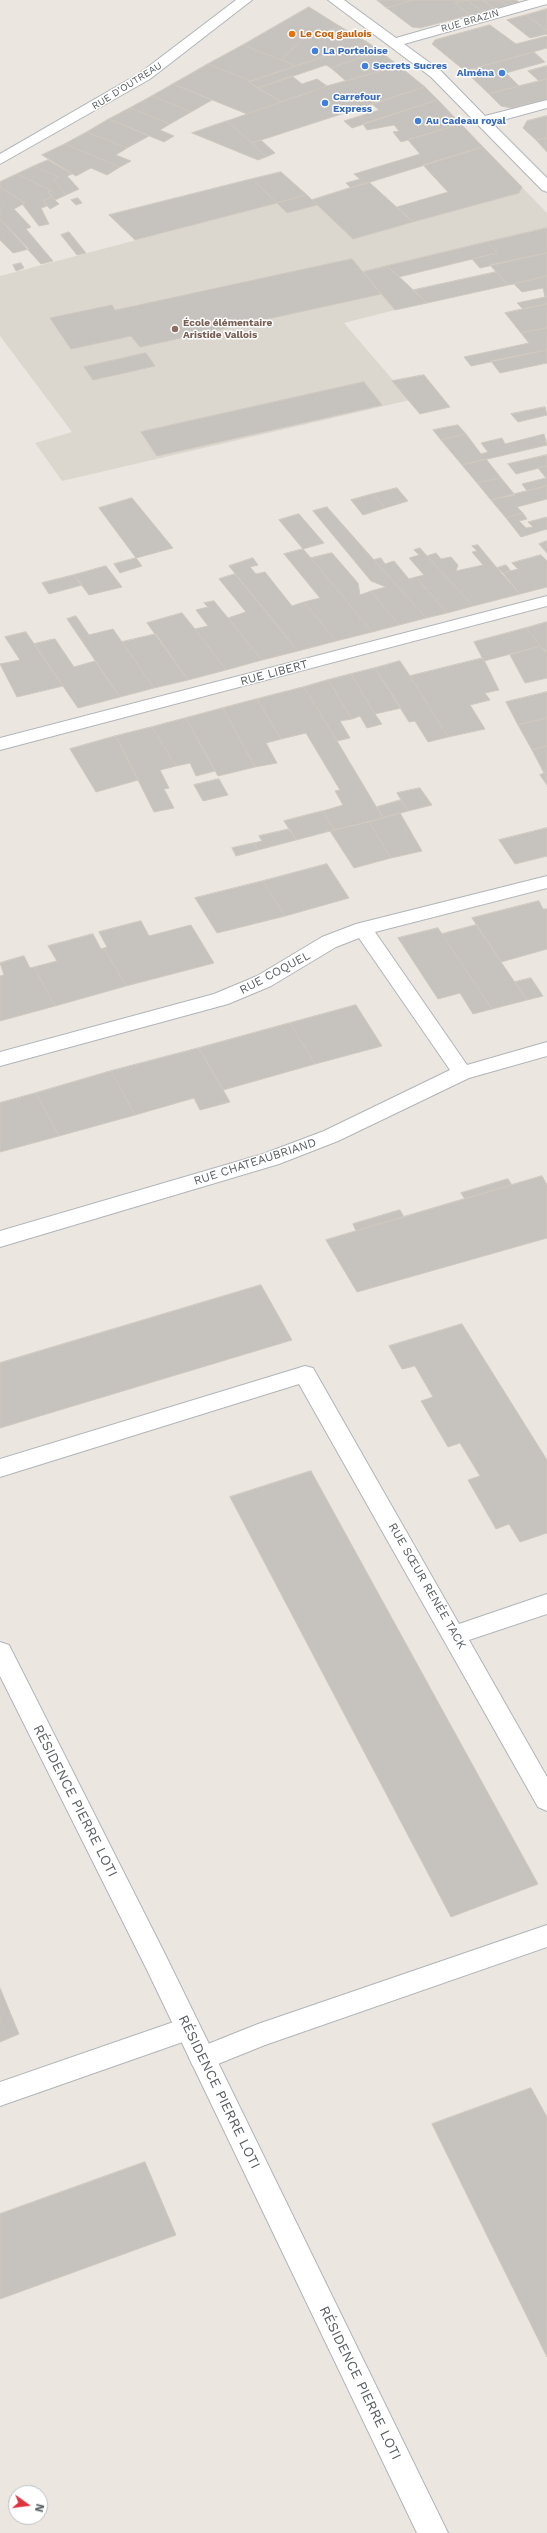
<!DOCTYPE html>
<html>
<head>
<meta charset="utf-8">
<style>
  body { margin:0 }
  #map { position:relative; width:547px; height:2533px; overflow:hidden; background:#ebe7e0; font-family:"Work Sans",sans-serif }
  canvas { display:block }
  .north { position:absolute; left:8px; top:2485px; width:40px; height:40px; box-sizing:border-box; background:#fff; border:1px solid #bdbfc0; border-radius:50%; rotate:104deg; font-size:11px; font-weight:700; line-height:16px; text-align:center; color:#595e61 }
  .north::after { content:''; display:block; margin:auto; width:14px; height:18px; background:#de3441; clip-path:polygon(50% 0,100% 100%,50% 72%,0 100%) }
</style>
</head>
<body>
<div id="map">
<canvas width="547" height="2533"></canvas>
<div class="north">N</div>
</div>
<script>
const context = document.querySelector('canvas').getContext('2d');
context.lineJoin = 'round';
function fillPath(path, color) { context.fillStyle = color; context.fill(path, 'evenodd'); }
function strokePath(path, color, width, dash) { context.strokeStyle = color; context.lineWidth = width; context.lineCap = dash ? 'butt' : 'round'; context.setLineDash(dash || []); context.stroke(path); }
function write(font, color, halo, rows, align = 'center') {
  context.font = font + ' "Work Sans",sans-serif'; context.lineWidth = 3; context.setLineDash([]); context.textBaseline = 'middle'; context.strokeStyle = halo; context.fillStyle = color; for (const [text, x, y, turn = 0] of rows) {
    context.save(); context.translate(x, y); context.rotate((+turn || 0) * Math.PI / 180); context.textAlign = isNaN(turn) ? turn : align; if (halo) context.strokeText(text, 0, 0); context.fillText(text, 0, 0); context.restore();
  }
}
const education = new Path2D(`
  M522,187L547,213V228L363,272L395,310L344,323L410,400L62,481L35,443L72,432L0,336V276L277,203L287,213L317,205L353,239L519,193Z`);
const building = new Path2D(`
  M377,0H413L387,8Z
  M413,0H467L455,3L470,15L420,28L412,27L387,8Z
  M467,0H483L495,9L483,12Z
  M467,0L483,12L470,15L455,3Z
  M483,0H500L507,5L495,9Z
  M500,0H516L519,2L507,5Z
  M309,7L341,27L302,40L281,60L243,45Z
  M547,9V31L526,15Z
  M526,15L547,31V34L530,38L507,20Z
  M490,25L516,44L547,36V48L465,71L432,44L435,40Z
  M341,27L367,42L296,66L281,60L302,40Z
  M367,42L380,51L331,68L326,65L258,88L249,82Z
  M243,45L281,60L296,66L251,81L208,64Z
  M380,51L399,66L346,81L331,68Z
  M534,52L545,62L506,73L519,86L489,94L465,71Z
  M208,64L251,81L249,82L281,102L247,114L173,84Z
  M399,66L425,87L252,143L227,121L327,86Z
  M547,66V79L539,81L528,71Z
  M292,76L302,84L317,79L327,86L281,102L258,88Z
  M547,79V99L511,108L501,106L489,94Z
  M173,84L212,100L191,112L152,96Z
  M425,87L438,100L352,128L344,121L379,110L372,104Z
  M152,96L191,112L170,124L130,108Z
  M438,100L461,124L401,142L393,132L399,131L394,125L367,130L363,124Z
  M130,108L170,124L160,130L174,136L164,142L109,119Z
  M547,116V138L536,140L523,128L527,121Z
  M109,119L149,136L127,148L87,132Z
  M227,121L252,143L266,157L258,160L192,133Z
  M461,124L483,147L351,188L346,183L360,179L354,174L420,154L408,140Z
  M87,132L127,148L116,155L131,161L120,167L65,144Z
  M547,138V152L536,140Z
  M261,140L275,153L266,157L252,143Z
  M65,144L120,167L107,175L91,168L76,176L42,155Z
  M483,147L522,187L519,193L413,222L397,207L448,192L423,165Z
  M48,160L72,174L67,176L79,189L66,195L54,180L59,177L34,166Z
  M34,166L59,177L54,180L66,195L55,200L48,192L52,191L17,174Z
  M281,172L307,195L277,203L252,179Z
  M17,174L52,191L48,192L52,197L43,201L47,206L41,208L49,224L39,226L23,205L25,203L0,187V182Z
  M252,179L277,203L135,240L109,215Z
  M369,182L413,222L353,239L312,200Z
  M0,187L25,203L14,209L31,227L26,229L53,261L41,264L0,219Z
  M307,195L317,205L287,213L277,203Z
  M52,197L59,204L50,209L43,201Z
  M78,198L82,203L76,205L71,200Z
  M0,219L29,249L13,253L0,240Z
  M547,228V253L480,268L472,259L497,253L487,242Z
  M69,232L86,253L77,255L61,235Z
  M487,242L497,253L399,277L387,266Z
  M547,253V276L514,284L508,285L490,265Z
  M352,259L381,294L140,347L131,336L71,349L50,318L112,305L115,310Z
  M21,263L24,268L16,271L13,265Z
  M387,266L407,284L427,303L395,310L363,272Z
  M496,272L508,285L427,303L414,290Z
  M547,276V304L523,309L517,303L545,297L543,288L522,292L514,284Z
  M547,304V328L521,333L505,313Z
  M547,328V350L471,366L464,357L529,343L521,333Z
  M547,350V363L500,373L491,361Z
  M146,353L155,366L93,380L84,367Z
  M424,375L450,407L420,414L392,381Z
  M364,382L382,405L157,456L141,432Z
  M545,407L547,415L518,422L511,414Z
  M458,425L466,434L441,440L433,430Z
  M466,434L481,454L488,452L481,443L502,438L505,444L544,434L547,445L462,465L441,440Z
  M547,455V466L516,474L508,464Z
  M486,459L501,478L477,483L462,465Z
  M547,466V486L527,491L522,484L546,478L538,468Z
  M501,478L515,495L491,500L477,483Z
  M547,486V499L517,507L523,513L506,518L491,500Z
  M397,488L408,501L385,508L373,494Z
  M373,494L385,508L363,515L351,500Z
  M132,498L173,548L136,558L99,508Z
  M327,507L374,560L426,618L399,625L371,591L386,587L371,581L313,511Z
  M523,513L527,519L519,521L526,528L533,527L528,522L547,517V529L521,537L506,518Z
  M299,514L324,543L303,549L279,520Z
  M547,541V553L539,544Z
  M478,545L497,568L520,594L473,606L427,556L436,553L441,559L451,557L458,565L456,571L483,565L472,552L477,551L472,546Z
  M420,548L427,556L473,606L447,613L416,577L424,575L409,558L419,555L414,550Z
  M303,549L311,558L372,632L336,641L304,602L320,598L284,554Z
  M332,553L358,583L360,595L371,591L399,625L372,632L311,558Z
  M541,555L547,561V587L520,594L503,573L518,569L512,563Z
  M136,558L142,566L120,573L114,564Z
  M253,558L258,565L250,567L256,574L265,572L292,606L304,602L336,641L298,651L229,566Z
  M381,558L385,564L394,561L409,579L416,577L447,613L426,618L374,560Z
  M506,565L511,571L503,573L497,568Z
  M106,566L122,587L89,595L74,575Z
  M235,574L298,651L262,660L228,618L246,612L219,579Z
  M74,575L82,585L49,594L42,583Z
  M214,601L228,618L262,660L226,670L195,629L208,626L196,610L208,607L204,603Z
  M182,613L195,629L226,670L188,680L147,623Z
  M76,616L89,635L113,629L154,688L120,697L67,619Z
  M547,622V652H546L526,628Z
  M526,628L541,646L484,661L474,642Z
  M26,632L63,686L17,697L0,664L20,660L5,637Z
  M156,634L188,680L154,688L122,642Z
  M55,639L74,667L95,661L120,697L78,708L34,644Z
  M541,646L547,652V678L525,683L510,655Z
  M483,658L499,690L485,693L490,700L470,705L485,729L448,737L410,676Z
  M400,661L410,676L448,737L428,742L415,721L409,722L375,668Z
  M375,668L401,708L375,714L351,674Z
  M351,674L375,714L382,724L367,728L360,716L352,719L328,680Z
  M328,680L352,719L340,721L350,738L337,741L304,687Z
  M304,687L337,741L383,818L334,830L323,811L343,805L335,791L340,790L306,733L281,739L257,699Z
  M547,692V718L518,725L506,702Z
  M257,699L281,739L266,743L277,763L255,767L223,708Z
  M223,708L255,767L218,776L186,718Z
  M186,718L215,771L196,776L190,763L176,766L152,727Z
  M547,718V746L532,750L518,725Z
  M152,727L176,766L160,770L169,788L164,789L174,808L154,812L116,736Z
  M116,736L138,780L96,792L70,749Z
  M547,746V773H544L532,750Z
  M544,773H547V785L540,775Z
  M219,779L228,795L203,801L194,785Z
  M420,788L432,805L408,811L397,793Z
  M401,800L408,811L383,818L377,807Z
  M323,811L334,830L296,840L284,821Z
  M400,813L422,851L391,858L369,822Z
  M369,822L391,858L354,868L330,831Z
  M547,828V856L515,864L499,840Z
  M290,829L296,840L258,850L254,843L262,841L259,836Z
  M254,843L258,850L236,856L232,848Z
  M327,864L349,898L285,916L263,881Z
  M263,881L285,916L217,933L195,898Z
  M539,901L543,909H547V949L501,962L472,918Z
  M141,921L149,936L191,925L214,963L126,986L104,948L107,947L99,932Z
  M476,925L501,962L527,1000L492,1009L442,934Z
  M438,928L492,1009L473,1014L460,993L438,999L398,938Z
  M93,934L101,949L104,948L126,986L55,1006L34,967L57,961L48,946Z
  M24,956L30,968L34,967L55,1006L0,1021V976L4,975L0,963Z
  M531,978L543,996L527,1000L515,982Z
  M356,1005L382,1046L315,1064L290,1023Z
  M290,1023L315,1064L223,1090L199,1048Z
  M199,1048L230,1102L200,1110L194,1098L135,1115L111,1071Z
  M111,1071L135,1115L59,1136L36,1093Z
  M36,1093L59,1136L0,1152V1103Z
  M542,1176L547,1185V1238L357,1292L326,1240Z
  M508,1179L512,1185L465,1199L461,1193Z
  M400,1210L404,1217L356,1231L353,1224Z
  M261,1285L292,1340L0,1428V1363Z
  M462,1324L547,1460V1533L520,1542L509,1524L496,1529L468,1480L480,1476L460,1443L448,1447L421,1401L433,1397L415,1366L402,1369L389,1346Z
  M311,1471L538,1884L451,1917L230,1497Z
  M0,1988L19,2034L0,2042Z
  M531,2088L547,2117V2357L432,2124Z
  M145,2162L176,2235L0,2299V2214Z`);
const lane = new Path2D(`
  M547,1925V1947L265,2045L203,2070L193,2066L189,2058L193,2050L258,2024Z
  M188,2017L197,2021L201,2029L197,2037L0,2106V2082Z`);
const street = new Path2D(`
  M328,0H344L396,38L529,0H547V4L404,44L441,71L485,116L547,100V108L492,123L547,178V192L542,190L431,77Z
  M547,596V606L0,750V738Z
  M547,876V888L375,932L467,1065L547,1042V1056L469,1078L338,1141L279,1164L0,1247V1231L263,1154L324,1131L450,1070L359,938L336,947L271,986L228,1004L0,1066V1052L214,994L257,976L322,937L356,924Z
  M305,1366L313,1368L459,1624L547,1594V1614L469,1640L547,1777V1811L538,1807L299,1384L0,1477V1459Z
  M0,1642L9,1645L165,1954L448,2533H417L147,1970L0,1676Z`);
const secondary = new Path2D(`
  M236,0H252L150,79L0,164V154L140,73Z`);
const markers = [
  [292,34,4,"#e8710a"],
  [315,51,4,"#3f7fe0"],
  [365,66,4,"#3f7fe0"],
  [502,73,4,"#3f7fe0"],
  [325,103,4,"#3f7fe0"],
  [418,121,4,"#3f7fe0"],
  [175,329,4,"#8d6e63"]
];
const farStreetnames = [
  ["RUE BRAZIN",470,21,-16],
  ["RUE D'OUTREAU",127,86,-32]
];
const farFoodnames = [
  ["Le Coq gaulois",300,34]
];
const farShopnames = [
  ["La Porteloise",323,51],
  ["Secrets Sucres",373,66],
  ["Alména",494,73,"right"],
  ["Carrefour",333,97],
  ["Express",333,109],
  ["Au Cadeau royal",426,121]
];
const farEducationnames = [
  ["École élémentaire",183,323],
  ["Aristide Vallois",183,335]
];
const streetNames = [
  ["RUE LIBERT",274,673,-15],
  ["RUE COQUEL",275,973,-28],
  ["RUE CHATEAUBRIAND",255,1162,-18],
  ["RUE SŒUR RENÉE TACK",427,1586,60]
];
const nearStreetnames = [
  ["RÉSIDENCE PIERRE LOTI",75,1801,63],
  ["RÉSIDENCE PIERRE LOTI",219,2092,64],
  ["RÉSIDENCE PIERRE LOTI",360,2383,64]
];
fillPath(education, '#dbd7cf');
fillPath(building, '#c6c2bd');
strokePath(building, '#cfc8bf', 1);
strokePath(lane, '#b1b4b8', 2);
strokePath(street, '#b1b4b8', 2);
strokePath(secondary, '#b0b5b8', 2);
fillPath(lane, '#fff');
fillPath(street, '#fff');
fillPath(secondary, '#fff');
for (const [x, y, r, color] of markers) { const dot = new Path2D(); dot.arc(x, y, r, 0, 2 * Math.PI); context.fillStyle = color; context.fill(dot); strokePath(dot, '#fff', 1.5); }
write('10px', '#595e61', '#fff', farStreetnames);
write('bold 10px', '#c56008', '#fff', farFoodnames, 'left');
write('bold 10px', '#366cbe', '#fff', farShopnames, 'left');
write('bold 10px', '#785e54', '#fff', farEducationnames, 'left');
write('12px', '#595e61', '#fff', streetNames);
write('14px', '#595e61', '#fff', nearStreetnames);
</script>
</body>
</html>
